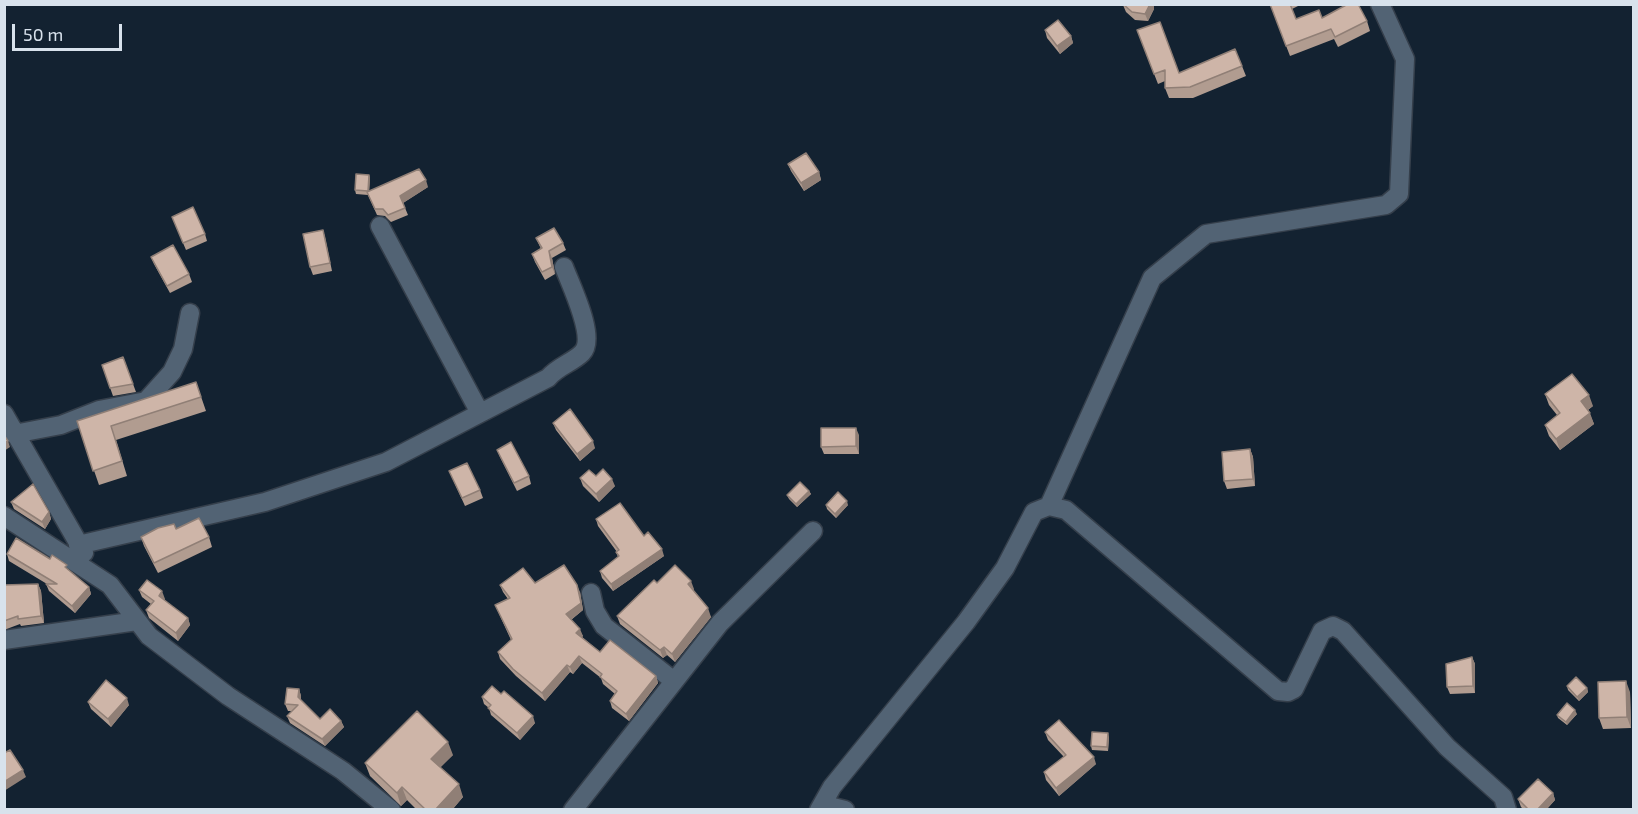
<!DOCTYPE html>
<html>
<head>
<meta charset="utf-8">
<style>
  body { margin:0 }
  #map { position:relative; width:1638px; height:814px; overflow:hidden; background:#132231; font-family:"Exo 2",sans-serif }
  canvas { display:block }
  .frame { position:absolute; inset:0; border:6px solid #d8e2ec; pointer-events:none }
  .scale { position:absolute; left:12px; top:24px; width:110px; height:27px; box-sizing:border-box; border:3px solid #d8e2ec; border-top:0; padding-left:8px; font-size:18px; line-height:21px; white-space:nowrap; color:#d8e2ec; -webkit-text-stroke:4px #132231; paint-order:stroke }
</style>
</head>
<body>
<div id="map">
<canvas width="1638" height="814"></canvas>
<div class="frame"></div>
<div class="scale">50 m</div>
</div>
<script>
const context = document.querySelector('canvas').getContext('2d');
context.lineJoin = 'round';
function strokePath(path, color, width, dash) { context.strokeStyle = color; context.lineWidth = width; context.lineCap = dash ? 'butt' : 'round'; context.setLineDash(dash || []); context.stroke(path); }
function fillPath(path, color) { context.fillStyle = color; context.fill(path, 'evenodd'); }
const minor = new Path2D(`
  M380,226L480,413
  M4,414L84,553
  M14,434L61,425L99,410L146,401L172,372L183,349L190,313
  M1049,506L1152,278L1206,234L1386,205L1399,194L1405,59L1380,4
  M4,516L110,585L149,636L228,696L343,771L391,810
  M78,545L265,502L386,462L548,378C558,366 572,363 582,353C597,338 571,286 564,267
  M591,593L595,611L604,626L674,681
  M4,640L137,621
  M573,810L720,623L813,531
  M819,810L832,787L966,622L1005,568L1034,512L1049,506L1066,510L1278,691L1288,692L1294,689L1322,631L1333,626L1343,631L1447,747L1503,797L1507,810
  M821,810L833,807L845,810`);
const wall = new Path2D(`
  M1270,4H1302L1292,9L1296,19L1322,18L1367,21L1370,31L1338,47L1334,39L1290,56Z
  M1123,5L1154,9L1148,21L1135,20L1126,12Z
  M1045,30L1071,36L1073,43L1060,54L1047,38Z
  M1137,30L1179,73L1242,66L1246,76L1193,98H1169L1165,88V81L1158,84Z
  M788,164L819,172L821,180L804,191L791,171Z
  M369,175L370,178L369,191L428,187L403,203L408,215L391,222L385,216L377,215L368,195L356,194L355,190Z
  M172,217L205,234L207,241L186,250Z
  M323,230L325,237L332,271L313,275L310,267Z
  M536,238L563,243L566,250L552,258L555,274L545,280L535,262L532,254L541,249Z
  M151,257L189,274L192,282L170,293L154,264Z
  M123,357L136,392L113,396L102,365Z
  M196,382L206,411L116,440L127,476L99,485L77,421Z
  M1545,394L1593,406L1588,410L1594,424L1560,450L1549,436L1545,425L1557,415L1549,405Z
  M553,423L595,448L580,461L556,430Z
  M859,435V454H824L821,447Z
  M1250,449L1253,457L1255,486L1227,489L1224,481Z
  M497,450L529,476L531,484L517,491L500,457Z
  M449,471L480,490L483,498L465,506Z
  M596,476L615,486L599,502L583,486L580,478Z
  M809,491L811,494L797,507L789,499L787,495Z
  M11,502L49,512L51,519L45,529L14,509Z
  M826,505H848L836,518L827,509Z
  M596,519L644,536L664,556L613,591L602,578L600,571L618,557L616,552H617L598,526Z
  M176,529L209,537L212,547L158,573L144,546L141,537Z
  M7,554L69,571L89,587L91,594L75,613L49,591L46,584H47L9,561Z
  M535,583L580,592L583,610L571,620L583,636L582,637L600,652L656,676L658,683L629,721L612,708L610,701L615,694L603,684L601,678L582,663L573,674L570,672L545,701L516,676L500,659L498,652L511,640L495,605L508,599L503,592L500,585Z
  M657,583L694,589L693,590L711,617L675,662L667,655L663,658L620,624L617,616Z
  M38,584L41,591L44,623L21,626L20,624L4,630V585Z
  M139,590L165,599L164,600L188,618L190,625L178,641L149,618L146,610L151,604L142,597Z
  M1472,657L1475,664V693L1450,694L1447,687Z
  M1567,686L1587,688L1588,692L1579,701L1568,690Z
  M299,689L301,696V700L320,719L341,721L344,727L325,746L290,723L287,716L292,711H288L285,704Z
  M1630,692L1631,728L1603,729L1599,718Z
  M501,694L535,723L520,740L491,715L489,708L484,704L482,697Z
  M88,702L129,705L111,727L91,709Z
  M1577,714L1567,725L1558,718L1557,715Z
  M1045,732L1096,764L1059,796L1046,780L1044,772L1064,757L1048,740Z
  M1109,737L1108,751L1092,750L1091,746Z
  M453,755L440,767L463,797L452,810H417L407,800L401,806L370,776L365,763Z
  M1553,793L1555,800L1546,810H1524L1521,807L1518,799Z`);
const shadedWall = new Path2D(`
  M1150,4H1154V9L1148,21L1145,14Z
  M1071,36L1073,43L1060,54L1057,46Z
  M819,172L821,180L804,191L801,183Z
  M369,175L370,178L369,195L368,191Z
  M426,180L428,187L403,203L400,196Z
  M549,251L552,258L555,274L552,267Z
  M1589,395L1593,406L1585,412L1581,401Z
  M1590,413L1594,424L1560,450L1556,439Z
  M856,428L859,435V454L856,446Z
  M8,441L10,447L4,451V443Z
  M593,441L595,448L580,461L577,454Z
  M1250,449L1253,457L1255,486L1253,479Z
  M612,479L615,486L599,502L596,494Z
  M809,491L811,494L797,507L796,504Z
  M847,501L848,505L836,518L835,514Z
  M49,512L51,519L45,529L42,522Z
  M662,549L664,556L613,591L611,584Z
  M691,581L694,589L691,593L688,584Z
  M38,584L41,591L44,623L41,616Z
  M577,585L580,592L583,610L568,622L566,614Z
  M89,587L91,594L75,613L72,606Z
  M162,591L165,599L161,603L159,596Z
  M708,608L711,617L675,662L672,654Z
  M188,618L190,625L178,641L176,633Z
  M580,629L583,636L579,640L576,633Z
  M664,647L667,655L663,658L660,650Z
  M579,656L582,663L573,674L570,667Z
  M1472,657L1475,664V693L1473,686Z
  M567,665L570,672L545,701L542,693Z
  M656,676L658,683L629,721L626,714Z
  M1626,681L1630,692L1631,728L1627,717Z
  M1587,688L1588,692L1579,701L1577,697Z
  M299,689L301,696L300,704L298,697Z
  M127,698L129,705L111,727L108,719Z
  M1575,710L1577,714L1567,725L1566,722Z
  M533,716L535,723L520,740L517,733Z
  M341,721L344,727L325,746L322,739Z
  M1108,733L1109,737L1108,751L1107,747Z
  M448,742L453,755L436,772L431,759Z
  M1094,757L1096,764L1059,796L1056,788Z
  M23,770L26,777L4,791V782Z
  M459,784L463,797L452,810H435Z
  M402,787L407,800L401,806L397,793Z
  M1553,793L1555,800L1546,810H1537Z`);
const building = new Path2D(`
  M1150,4L1145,14L1132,12L1123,4Z
  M1270,4H1290L1296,19L1319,10L1322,18L1348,4H1358L1367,21L1335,37L1331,29L1286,46Z
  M1058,20L1071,36L1057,46L1045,30Z
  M1160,22L1179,73L1235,49L1242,66L1190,87L1165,88V70L1154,74L1137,30Z
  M806,153L819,172L801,183L788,164Z
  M419,169L426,180L400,196L405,208L388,215L383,209H375L367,192Z
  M356,174L369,175L368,191L355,190Z
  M193,207L205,234L183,243L172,217Z
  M554,228L563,243L549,251L552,267L542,272L532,254L542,248L536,238Z
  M323,230L330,263L310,267L303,234Z
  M173,245L189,274L167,286L151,257Z
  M123,357L133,384L110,388L102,365Z
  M1572,374L1589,395L1581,401L1590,413L1556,439L1545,425L1560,413L1545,394Z
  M196,382L201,397L111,426L122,461L93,471L77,421Z
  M570,409L593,441L577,454L553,423Z
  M821,428H856V446L821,447Z
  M4,435L8,441L4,443Z
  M511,442L529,476L514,483L497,450Z
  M1250,449L1253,479L1224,481L1222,452Z
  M467,463L480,490L462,498L449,471Z
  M603,469L612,479L596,494L580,478L589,470L596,476Z
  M800,482L809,491L796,504L787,495Z
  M33,484L49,512L42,522L11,502Z
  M838,492L847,501L835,514L826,505Z
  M620,503L644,536L648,532L662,549L611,584L600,571L619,556L616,552L619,550L596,519Z
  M199,518L209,537L154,563L141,537L158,528L174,524L176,529Z
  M16,538L50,559L52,555L67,565L65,567L89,587L72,606L46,584H57L7,554Z
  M564,565L577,585L581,603L566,614L580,629L576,633L600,652L610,640L656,676L626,714L610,701L617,691L600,677L602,674L579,656L570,667L567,665L542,693L513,669L498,652L512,639L495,605L510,598L500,585L523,568L535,583Z
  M675,565L691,581L688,584L708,608L672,654L664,647L660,650L617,616L654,580L657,583Z
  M147,580L162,591L159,596L188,618L176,633L146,610L154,601L139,590Z
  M38,584L41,616L18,619V616L4,621V585Z
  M1472,657L1473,686L1447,687L1446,664Z
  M1576,677L1587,688L1577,697L1567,686Z
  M106,680L127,698L108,719L88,702Z
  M1626,681L1627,717L1599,718L1598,682Z
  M492,686L501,694L504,691L533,716L517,733L488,708L491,705L482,697Z
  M287,688L299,689L298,697L320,719L330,709L341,721L322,739L287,716L298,705L285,704Z
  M1567,703L1575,710L1566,722L1557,715Z
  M417,711L448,742L431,759L459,784L435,810H426L402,787L397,793L365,763Z
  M1059,720L1094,757L1056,788L1044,772L1066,755L1045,732Z
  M1092,732L1108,733L1107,747L1091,746Z
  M10,750L23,770L4,782V753Z
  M1538,779L1553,793L1537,810H1529L1518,799Z`);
strokePath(minor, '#353f4b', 21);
strokePath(minor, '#526374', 18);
fillPath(wall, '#b19c90');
fillPath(shadedWall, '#907f76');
fillPath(building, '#ceb5a8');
strokePath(building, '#907f76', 1.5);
</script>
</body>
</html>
